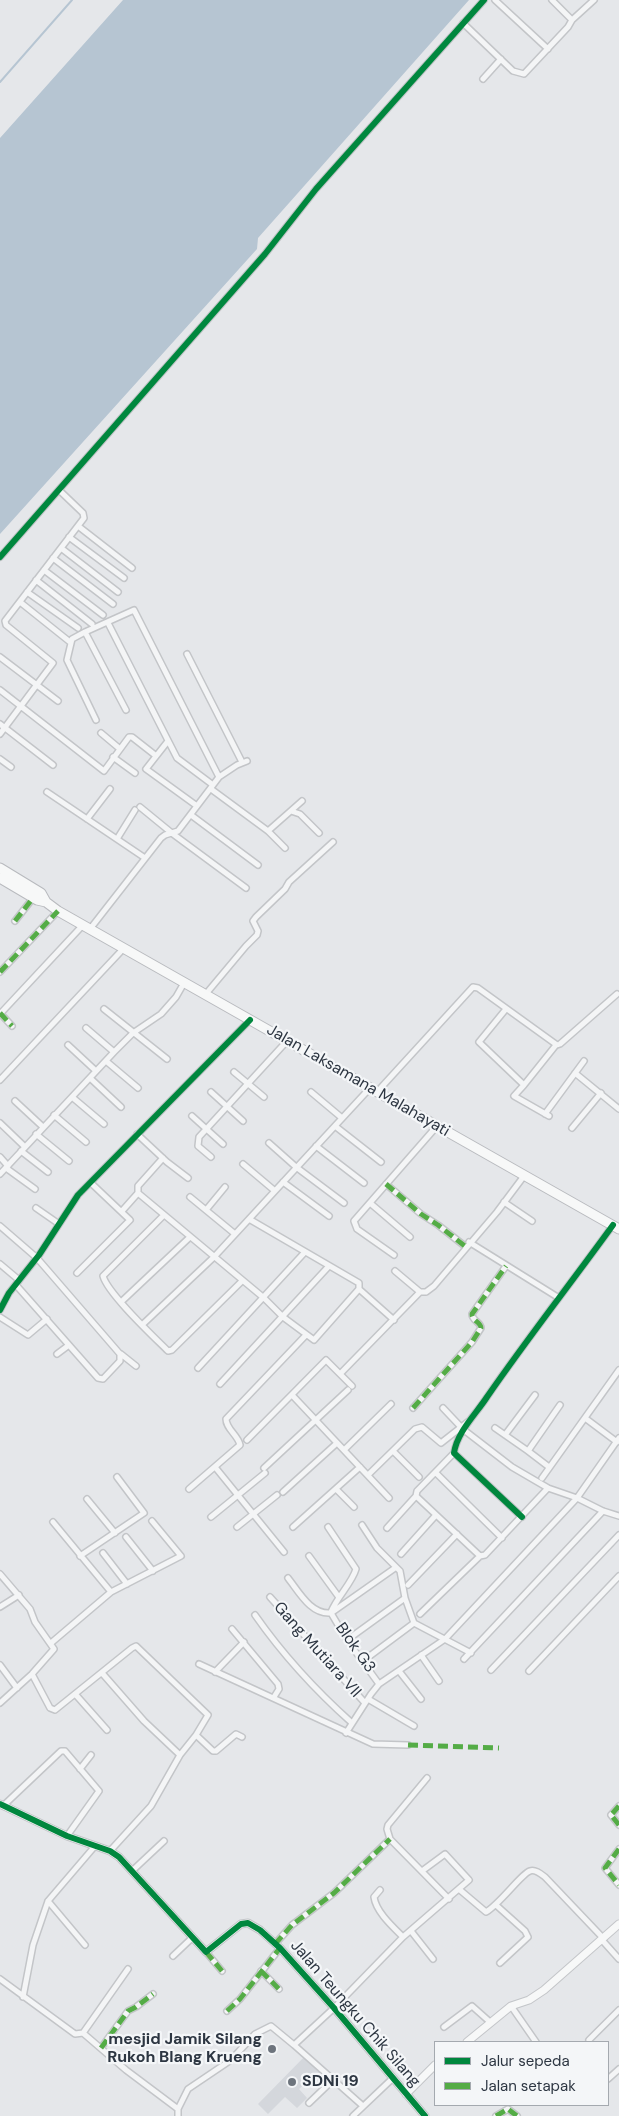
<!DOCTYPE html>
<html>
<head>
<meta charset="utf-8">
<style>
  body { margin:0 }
  #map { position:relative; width:619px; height:2116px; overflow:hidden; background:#e5e7ea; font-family:"DM Sans",sans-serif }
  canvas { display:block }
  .legend { position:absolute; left:434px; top:2041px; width:175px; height:65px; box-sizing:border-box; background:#f4f6f8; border:1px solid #a4a9af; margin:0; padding:6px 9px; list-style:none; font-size:15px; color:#2d3642 }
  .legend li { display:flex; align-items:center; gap:10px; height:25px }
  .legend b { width:25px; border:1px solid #a4a9af }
</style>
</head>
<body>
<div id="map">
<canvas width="619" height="2116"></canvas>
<ul class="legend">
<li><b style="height:6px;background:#00873e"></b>Jalur sepeda</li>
<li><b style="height:6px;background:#54ac46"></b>Jalan setapak</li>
</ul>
</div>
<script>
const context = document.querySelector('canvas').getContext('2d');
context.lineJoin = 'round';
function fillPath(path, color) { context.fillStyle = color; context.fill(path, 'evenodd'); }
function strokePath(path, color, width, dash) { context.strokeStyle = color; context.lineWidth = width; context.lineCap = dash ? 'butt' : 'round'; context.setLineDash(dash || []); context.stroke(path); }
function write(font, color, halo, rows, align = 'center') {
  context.font = font + ' "DM Sans",sans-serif'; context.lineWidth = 4.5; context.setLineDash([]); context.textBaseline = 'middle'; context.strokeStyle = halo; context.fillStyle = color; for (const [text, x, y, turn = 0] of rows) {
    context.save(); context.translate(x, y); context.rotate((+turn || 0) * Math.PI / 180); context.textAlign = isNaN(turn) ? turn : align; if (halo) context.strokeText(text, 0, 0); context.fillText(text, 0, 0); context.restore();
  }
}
const built = new Path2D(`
  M305,2056L327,2074L315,2085L309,2080L299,2089L307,2098L297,2108L285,2097L268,2114L258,2104Z`);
const water = new Path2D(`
  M123,0H469L258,238L257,249L0,534V138Z`);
const stream = new Path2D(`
  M0,82L72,0`);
const street = new Path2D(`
  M495,0L548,49
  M552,0L572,20
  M463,23L513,71L524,74L568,27L572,20L594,0
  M483,79L501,59
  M78,526L132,568
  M69,537L124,578
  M61,548L118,592
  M0,557L265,254L316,189L484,0
  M53,558L113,604
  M44,570L103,615
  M36,580L92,624
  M27,592L78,628
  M20,602L70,642
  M108,623L177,758L213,785
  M85,632L72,639L67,660L96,720
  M187,654L242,762
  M0,657L58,701
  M0,690L104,771L129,737H132L155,755
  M126,710L85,632L134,610L219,777
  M0,724L53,765
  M101,733L120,749
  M0,734L53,663L6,625L5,621L84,518L83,513L59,490
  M168,741L146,769L197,806
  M113,757L135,773
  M0,759L11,767
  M211,789L268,831L285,848
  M47,792L145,858
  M140,807L173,834L246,888
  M291,811L300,814L319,833
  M191,815L258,865
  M87,819L110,789
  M268,831L302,801
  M117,839L135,810
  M15,921L33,898
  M90,929L161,838L165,835L178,831L219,777L237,765L247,761
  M0,972L58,911
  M205,995L246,946L257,935L258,931L253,921L256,917L285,889L289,882L333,842
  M104,1009L167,1059
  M506,1009L479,1042L524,1085L556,1045
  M0,1013L12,1026
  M0,1014L83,925
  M86,1028L114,1052
  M68,1045L96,1071
  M106,1061L138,1088
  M234,1072L264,1097
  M575,1073L619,1109
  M90,1078L121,1107
  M0,1080L124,948
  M524,1085L514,1096L549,1116
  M211,1092L243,1121
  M311,1092L342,1118
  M377,1092L473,987L478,988L557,1045L560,1044L617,994
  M72,1097L104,1124
  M15,1101L43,1127
  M545,1114L584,1061
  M54,1115L86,1142
  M192,1116L223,1144
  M0,1123L25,1147
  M335,1126L381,1162
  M572,1128L601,1093
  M36,1134L69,1161
  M137,1134L167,1162L188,1178
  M269,1143L296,1167L344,1203
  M316,1146L364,1183
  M21,1151L48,1172
  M0,1157L8,1166
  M211,1157L198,1146L199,1137L287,1041
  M163,1158L138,1186V1193L264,1298L283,1317L314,1340L359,1289
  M243,1164L275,1191
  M6,1168L35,1189
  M0,1174L114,1052L133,1033L161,1014L176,997L184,983
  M283,1182L329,1216
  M386,1184L421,1214L438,1225L466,1247
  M190,1197L235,1234
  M504,1202L532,1221
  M370,1203L410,1237
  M36,1208L59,1224
  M206,1210L225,1187
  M122,1211L138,1193
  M164,1215L103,1276C108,1294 153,1336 168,1351L172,1350L242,1281
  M249,1219L359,1283V1289L394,1320
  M0,1226L37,1258L120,1354V1361L103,1379L98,1378L16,1285
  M469,1242L559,1298
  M394,1255L357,1229L354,1221L437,1126
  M0,1264L19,1280
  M395,1271L420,1292
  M77,1273L130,1220L91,1183
  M121,1302L190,1237
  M0,1310L9,1293L39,1255L78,1195L250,1020
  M0,1317L28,1335L47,1319
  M142,1325L214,1257L370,1088
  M57,1354L69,1345
  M121,1354L136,1366
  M198,1368L305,1252
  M340,1374L420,1292H426L434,1286L497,1212L524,1176
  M220,1384L329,1266
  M292,1395L389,1498
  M413,1408L472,1342L481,1328C481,1322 472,1321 472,1314L506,1266
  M443,1408L460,1426
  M585,1418L617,1442
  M495,1428L528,1451
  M464,1430L512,1467L548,1488L577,1498L603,1511L619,1516
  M505,1435L535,1395
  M247,1440L326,1360L352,1386
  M344,1450L391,1404
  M393,1451L419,1477
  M454,1453L417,1491L416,1496L480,1556
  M215,1467L284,1552
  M549,1467L528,1451L560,1405
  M264,1468L348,1390
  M436,1473L502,1538
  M368,1475L415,1429L422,1427L441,1443L469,1421
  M542,1478L619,1370
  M189,1489L240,1445C238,1435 226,1429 226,1419L306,1335
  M336,1489L354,1507
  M283,1492L337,1443
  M87,1499L115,1533
  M211,1517L265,1473
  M522,1517L454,1453C457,1432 476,1414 487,1397C527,1339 571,1283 613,1225
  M53,1522L111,1592
  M362,1525L377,1548L400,1571L405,1598L414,1623L471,1653
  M237,1527L277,1495
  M293,1527L360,1467
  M328,1527L356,1569C352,1583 337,1597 331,1612
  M387,1528L416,1496
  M126,1537L153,1571
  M103,1553L127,1584
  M401,1554L436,1515
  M80,1556L144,1513L117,1477
  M309,1556L338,1596
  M0,1574L30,1609L35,1622L54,1649L32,1674L0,1703
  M288,1578C299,1592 311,1615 331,1613L395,1568
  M408,1585L457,1534
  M270,1597L365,1703
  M0,1607L19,1595
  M331,1613L347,1640L379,1684L371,1694L346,1733
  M420,1614L480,1556L485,1555L548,1488
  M255,1615C283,1655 315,1690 352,1723
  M232,1629L278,1684L279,1689L274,1697
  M347,1640L405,1598
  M51,1643L111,1592L181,1556L152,1521
  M421,1655L439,1681
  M464,1659L603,1511
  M363,1661L414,1623
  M199,1664L373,1744L408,1745
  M0,1665L17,1688
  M491,1670L619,1535
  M399,1671L421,1699
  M529,1671L619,1576
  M215,1672L244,1642
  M102,1673L144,1721L180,1755L151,1806L110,1851
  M32,1674L50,1708L55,1710L132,1648L136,1646L208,1715L196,1735L213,1751H216L236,1734L242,1737
  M379,1684L445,1639L577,1498L619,1438
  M76,1695L107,1730
  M368,1699L414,1726
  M180,1755L196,1735
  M80,1769L91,1755
  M427,1778L388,1825L387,1829L390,1839L449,1899
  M3,1806L61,1751H65L99,1791L67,1836
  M619,1806L611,1815L619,1825
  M619,1849L605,1868L619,1885
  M132,1871L164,1841
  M380,1890L374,1897C376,1912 393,1927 403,1937
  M460,1890L486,1912C500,1904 522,1873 530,1871C535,1869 541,1874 545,1877L603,1938
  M48,1901L85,1945
  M496,1905L525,1931L528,1937L500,1963
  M411,1931L433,1959
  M602,1940L619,1959
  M275,1944L292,1925L334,1893L390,1839
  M206,1952L222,1971
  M173,1956L192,1938
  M261,1971L279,1989
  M0,1979L75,2034L83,2033L126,2070L178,2109
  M23,1997L33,1945L48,1901L95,1846
  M511,2006L536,2042
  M227,2011L240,1999L280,1948
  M444,2027L472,2006L490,2022
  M83,2033L128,1969
  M589,2040L619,2010
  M101,2048L128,2011L136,2007L153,1994
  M608,2079L619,2069
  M309,2103L334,2079
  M363,2106L294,2045L334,2008L403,1937L469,1880L445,1854L422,1871
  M178,2116V2109L188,2089L231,2060L255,2034L271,2026L294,2045
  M353,2116L393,2078
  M496,2116L508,2109L517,2116`);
const secondary = new Path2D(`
  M0,1804L67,1836L110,1851L119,1857L206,1952L241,1924L248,1923L260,1930L280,1948L334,2008L425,2116
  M467,2042L511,2006L529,2000L544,1990L619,1924
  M406,2094L435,2065`);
const highway = new Path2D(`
  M0,868L41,893L46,902L58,911L619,1229
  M0,878L37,900L46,902`);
const quiet = new Path2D(`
  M15,921L33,898
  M0,972L58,911
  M0,1013L12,1026
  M386,1184L421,1214L438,1225L466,1247
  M413,1408L472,1342L481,1328C481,1322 472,1321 472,1314L506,1266
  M408,1745L499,1748
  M619,1806L611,1815L619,1825
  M619,1849L605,1868L619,1885
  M275,1944L292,1925L334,1893L390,1839
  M206,1952L222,1971
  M261,1971L279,1989
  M227,2011L240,1999L280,1948
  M101,2048L128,2011L136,2007L153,1994
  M496,2116L508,2109L517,2116`);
const cycleway = new Path2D(`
  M0,557L265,254L316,189L484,0
  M0,1310L9,1293L39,1255L78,1195L250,1020
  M522,1517L454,1453C457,1432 476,1414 487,1397C527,1339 571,1283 613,1225
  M0,1804L67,1836L110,1851L119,1857L206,1952L241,1924L248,1923L260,1930L280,1948L334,2008L425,2116`);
const markers = [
  [272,2049,5,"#6d747d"],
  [292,2082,5,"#6d747d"]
];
const streetNames = [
  ["Jalan Laksamana Malahayati",358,1081,30],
  ["Blok G3",355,1648,55],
  ["Gang Mutiara VII",317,1650,48],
  ["Jalan Teungku Chik Silang",355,2014,49]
];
const poiNames = [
  ["mesjid Jamik Silang",262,2040],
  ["Rukoh Blang Krueng",262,2058],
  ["SDNi 19",302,2082,"left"]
];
fillPath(built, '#d4d7dc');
fillPath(water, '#b6c5d2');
strokePath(stream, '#b6c5d2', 2);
strokePath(street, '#c3c5c8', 8);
strokePath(secondary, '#c3c5c8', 9);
strokePath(highway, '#b8babe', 11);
strokePath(street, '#f4f5f6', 5);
strokePath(secondary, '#f7f8f8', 7);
strokePath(highway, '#f7f8f8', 9);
strokePath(quiet, '#54ac46', 5, [10, 5]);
strokePath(cycleway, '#00873e', 6);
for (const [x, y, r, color] of markers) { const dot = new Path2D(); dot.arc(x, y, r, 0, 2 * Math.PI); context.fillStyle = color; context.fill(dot); strokePath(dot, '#f4f6f8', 2); }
write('16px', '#2d3642', '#f4f6f8', streetNames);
write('bold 16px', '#2d3642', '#f4f6f8', poiNames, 'right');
</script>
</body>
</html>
